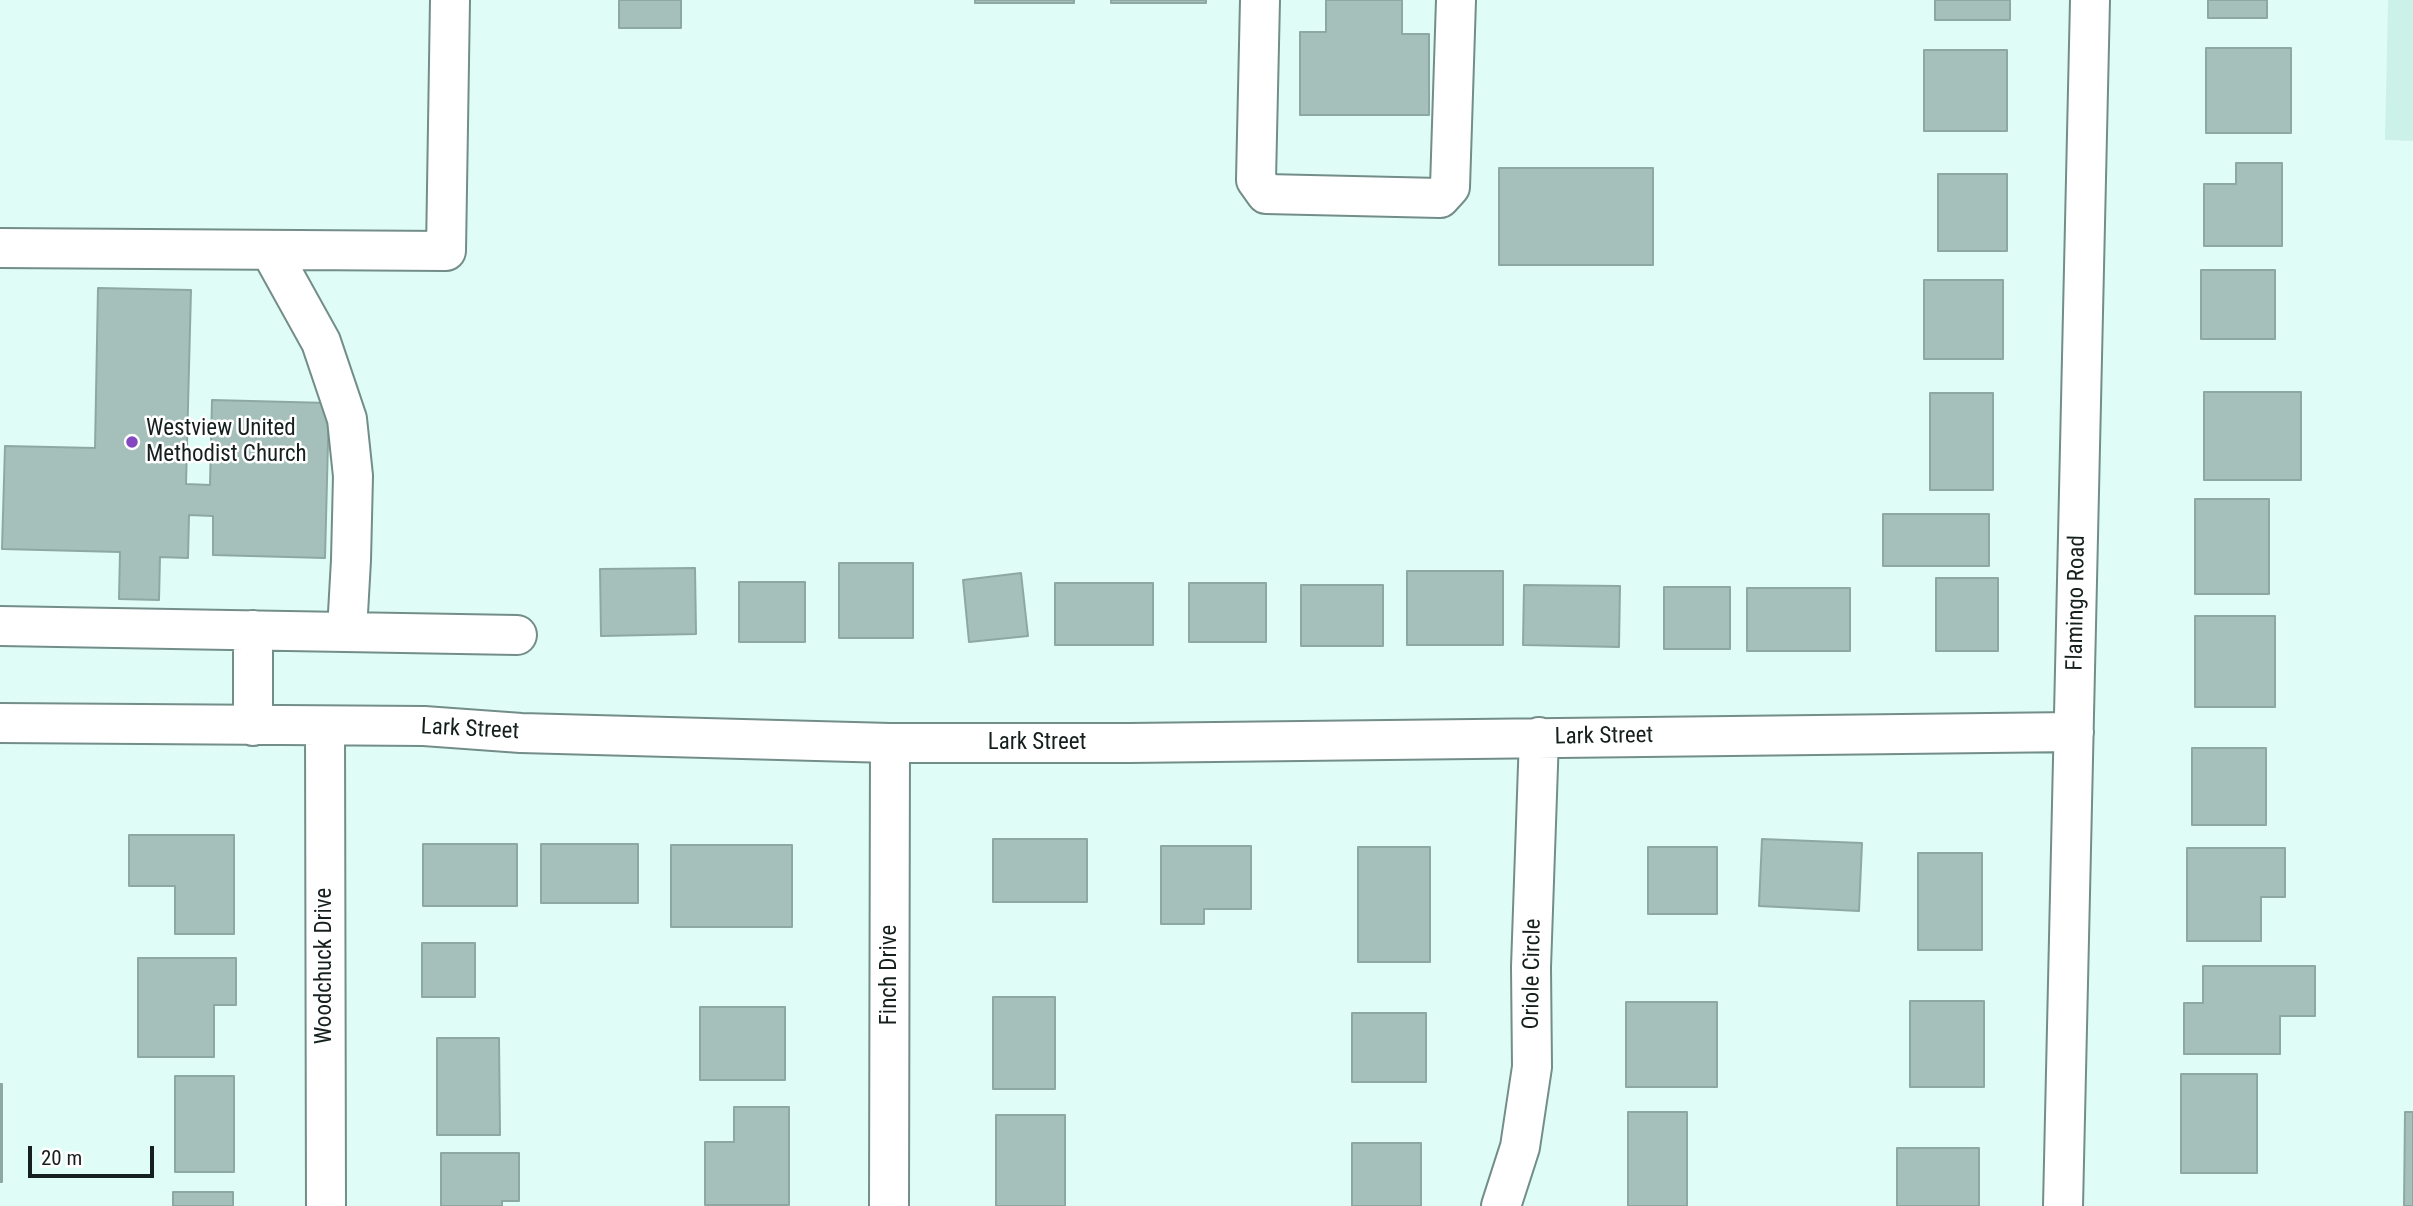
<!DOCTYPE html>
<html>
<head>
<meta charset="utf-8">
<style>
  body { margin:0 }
  #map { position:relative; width:2413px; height:1206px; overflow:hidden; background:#e0fcf6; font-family:"Roboto Condensed",sans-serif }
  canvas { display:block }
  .scale { position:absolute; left:28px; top:1146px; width:126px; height:32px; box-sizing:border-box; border:4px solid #151f1d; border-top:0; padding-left:9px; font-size:21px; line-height:24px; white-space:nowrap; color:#151f1d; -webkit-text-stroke:5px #fff; paint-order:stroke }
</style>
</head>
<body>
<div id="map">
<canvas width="2413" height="1206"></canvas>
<div class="scale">20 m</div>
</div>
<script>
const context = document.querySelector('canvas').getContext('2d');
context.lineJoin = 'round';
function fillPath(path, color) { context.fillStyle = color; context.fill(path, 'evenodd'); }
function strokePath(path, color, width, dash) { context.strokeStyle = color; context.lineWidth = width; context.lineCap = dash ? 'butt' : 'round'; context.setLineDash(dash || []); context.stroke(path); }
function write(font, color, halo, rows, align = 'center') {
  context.font = font + ' "Roboto Condensed",sans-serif'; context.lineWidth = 5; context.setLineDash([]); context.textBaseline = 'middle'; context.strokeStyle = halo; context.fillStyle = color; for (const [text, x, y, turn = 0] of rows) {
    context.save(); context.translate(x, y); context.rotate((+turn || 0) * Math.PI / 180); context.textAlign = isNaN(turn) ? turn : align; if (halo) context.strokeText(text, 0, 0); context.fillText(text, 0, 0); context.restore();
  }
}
const built = new Path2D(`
  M2388,0H2413V141L2385,140Z`);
const building = new Path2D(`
  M619,0H681V28H619Z
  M975,0H1074V3H975Z
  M1111,0H1206V3H1111Z
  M1326,0H1402V34H1429V115H1300V32H1326Z
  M1935,0H2010V20H1935Z
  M2208,0H2267V18H2208Z
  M2206,48H2291V133H2206Z
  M1924,50H2007V131H1924Z
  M2236,163H2282V246H2204V184H2236Z
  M1499,168H1653V265H1499Z
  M1938,174H2007V251H1938Z
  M2201,270H2275V339H2201Z
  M1924,280H2003V359H1924Z
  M98,288L191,290L186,484L210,485L212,400L329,403L325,558L213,555V516L189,515L188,558L160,557L159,600L119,599L120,552L2,549L5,446L95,448Z
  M2204,392H2301V480H2204Z
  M1930,393H1993V490H1930Z
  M2195,499H2269V594H2195Z
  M1883,514H1989V566H1883Z
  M839,563H913V638H839Z
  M695,568L696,634L601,636L600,569Z
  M1407,571H1503V645H1407Z
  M1021,573L1028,636L969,642L963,580Z
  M1936,578H1998V651H1936Z
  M739,582H805V642H739Z
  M1055,583H1153V645H1055Z
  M1189,583H1266V642H1189Z
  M1301,585H1383V646H1301Z
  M1524,585L1620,586L1619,647L1523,645Z
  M1664,587H1730V649H1664Z
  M1747,588H1850V651H1747Z
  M2195,616H2275V707H2195Z
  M2192,748H2266V825H2192Z
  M129,835H234V934H175V886H129Z
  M993,839H1087V902H993Z
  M1762,839L1862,843L1859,911L1759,906Z
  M423,844H517V906H423Z
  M541,844H638V903H541Z
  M671,845H792V927H671Z
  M1161,846H1251V909H1204V924H1161Z
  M1358,847H1430V962H1358Z
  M1648,847H1717V914H1648Z
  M2187,848H2285V897H2261V941H2187Z
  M1918,853H1982V950H1918Z
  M422,943H475V997H422Z
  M138,958H236V1005H214V1057H138Z
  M2203,966H2315V1016H2280V1054H2184V1003H2203Z
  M993,997H1055V1089H993Z
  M1910,1001H1984V1087H1910Z
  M1626,1002H1717V1087H1626Z
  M700,1007H785V1080H700Z
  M1352,1013H1426V1082H1352Z
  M437,1038H499L500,1135H437Z
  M2181,1074H2257V1173H2181Z
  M175,1076H234V1172H175Z
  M0,1084H2V1182H0Z
  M734,1107H789V1205H705V1142H734Z
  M1628,1112H1687V1206H1628Z
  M2405,1112H2413V1206H2404Z
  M996,1115H1065V1206H996Z
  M1352,1143H1421V1206H1352Z
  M1897,1148H1979V1206H1897Z
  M441,1153H519V1201H502V1206H441Z
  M173,1192H233V1206H173Z`);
const minor = new Path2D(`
  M1260,0L1256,180L1266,194L1440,198L1450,187L1456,0
  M0,248L446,251L450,0
  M270,250L321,342L347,419L353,476L351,560L347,631
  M0,626L517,635
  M253,630V726
  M0,723L424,726L521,733L890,743H1129L2074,732
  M325,726L326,1206
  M889,1206L890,743
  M1501,1206L1520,1147L1532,1067L1531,967L1539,737
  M2063,1206L2090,0`);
const markers = [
  [132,442,7,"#8348bf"]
];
const poiNames = [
  ["Westview United",146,429],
  ["Methodist Church",146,455]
];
const streetNames = [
  ["Flamingo Road",2077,603,-89],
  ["Lark Street",470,730,3],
  ["Lark Street",1604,737,-1],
  ["Lark Street",1037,743],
  ["Woodchuck Drive",325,966,-90],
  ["Oriole Circle",1533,974,-89],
  ["Finch Drive",890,975,-90]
];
fillPath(built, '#cbf1e9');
fillPath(building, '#a5c0bb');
strokePath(building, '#8da8a3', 2);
strokePath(minor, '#738d88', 42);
strokePath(minor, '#fff', 38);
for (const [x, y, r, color] of markers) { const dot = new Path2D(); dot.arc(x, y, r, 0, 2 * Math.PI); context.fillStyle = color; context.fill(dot); strokePath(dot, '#fff', 2.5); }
write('23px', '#151f1d', '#fff', poiNames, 'left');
write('23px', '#151f1d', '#fff', streetNames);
</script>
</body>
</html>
